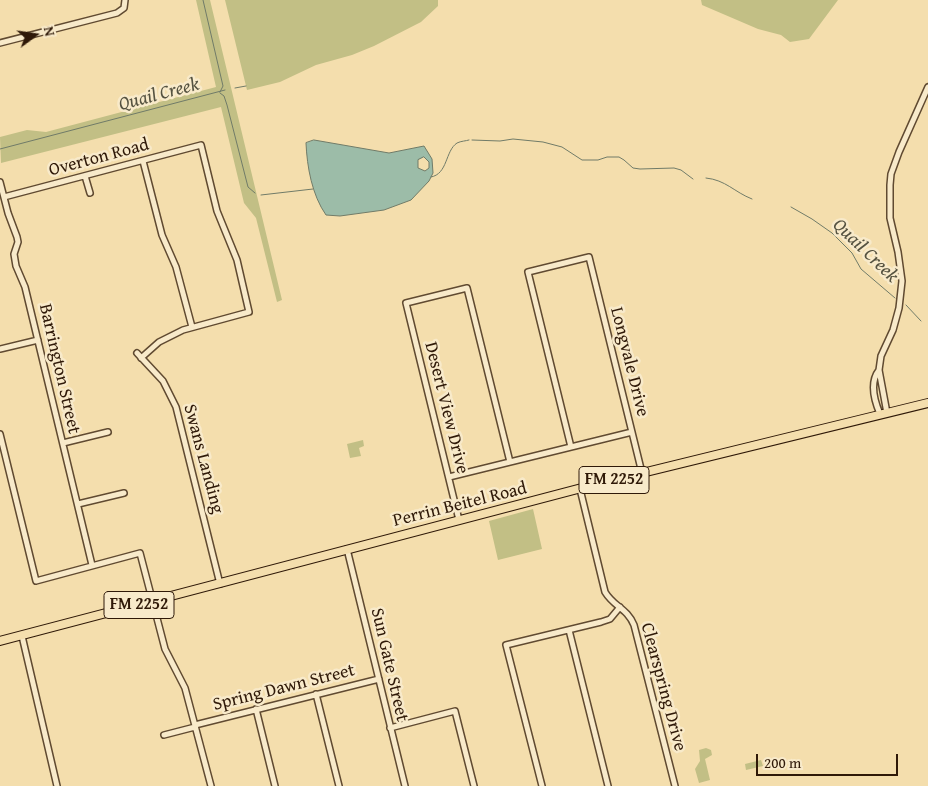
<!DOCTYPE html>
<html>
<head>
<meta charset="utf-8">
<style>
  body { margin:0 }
  #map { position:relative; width:928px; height:786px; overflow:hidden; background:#f4dead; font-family:"Gentium Book Plus",serif }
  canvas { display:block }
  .north { position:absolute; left:10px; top:10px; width:50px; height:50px; -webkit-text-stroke:4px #f8eaca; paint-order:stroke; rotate:76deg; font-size:14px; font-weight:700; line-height:20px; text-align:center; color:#2f1908 }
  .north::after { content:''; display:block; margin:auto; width:18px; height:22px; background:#2f1908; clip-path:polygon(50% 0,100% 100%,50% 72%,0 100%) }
  .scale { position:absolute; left:756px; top:754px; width:142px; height:22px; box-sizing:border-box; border:2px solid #2f1908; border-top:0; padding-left:6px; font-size:15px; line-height:18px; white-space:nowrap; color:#2f1908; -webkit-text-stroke:4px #f8eaca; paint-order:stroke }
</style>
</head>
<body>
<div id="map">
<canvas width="928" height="786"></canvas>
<div class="north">N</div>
<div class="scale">200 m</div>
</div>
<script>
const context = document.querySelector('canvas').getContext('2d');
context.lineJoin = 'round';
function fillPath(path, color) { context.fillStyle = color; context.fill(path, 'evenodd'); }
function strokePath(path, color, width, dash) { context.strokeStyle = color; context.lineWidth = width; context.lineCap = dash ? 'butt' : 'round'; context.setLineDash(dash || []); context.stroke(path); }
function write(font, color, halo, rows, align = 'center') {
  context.font = font + ' "Gentium Book Plus",serif'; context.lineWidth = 5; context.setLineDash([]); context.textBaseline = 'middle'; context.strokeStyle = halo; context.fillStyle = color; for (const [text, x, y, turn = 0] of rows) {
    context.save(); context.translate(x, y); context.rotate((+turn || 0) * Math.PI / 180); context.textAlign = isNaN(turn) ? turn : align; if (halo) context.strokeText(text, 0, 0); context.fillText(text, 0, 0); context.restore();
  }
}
const green = new Path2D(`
  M196,0H210L282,300L277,302L256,218L244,203L221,107L1,163L0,137L27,130L46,132L216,87Z
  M225,0H438V6L421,22L374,46L352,55L316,65L280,82L247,90Z
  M701,0H838L809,39L790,42L781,35L758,29L702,5Z
  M363,440L364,446L359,448L361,456L350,458L347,444Z
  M533,509L542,549L498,560L489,521Z
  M706,748L711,750L712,755L705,759L710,780L699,783L695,769L700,761L699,750Z
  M761,760L763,766L746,770L745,764Z`);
const water = new Path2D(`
  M314,140L389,153L424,146L432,159L433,173L429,181L411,200L384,210L340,216L326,215C312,195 307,167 306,143ZM424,157L429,162V168L425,171L418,168V160Z`);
const stream = new Path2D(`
  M203,0L223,86L220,92
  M235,88L246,86
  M220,93L224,96L227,105L248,187L255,193
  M472,140L500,141L513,139L543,142L562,147L582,160H598L607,157H619L624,160L633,168L640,169L674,168L681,170L693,179
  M0,149L225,90
  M431,177C448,174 445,151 457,143C461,141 466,141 469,140
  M706,178C726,180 734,192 752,199
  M261,195L313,189
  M791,207L812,219L832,233L852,253L861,269L895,298
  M906,305L921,321`);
const street = new Path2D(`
  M0,43L117,13L124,8L125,0
  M143,161L162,235L176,267L192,327
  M85,176L90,193
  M0,182L8,213L17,237L18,242L14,254L16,266L25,287L92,565
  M4,197L201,145L217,211L237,260L249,312L183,330L159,342L141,358
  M0,349L38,340
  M137,353L163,381L176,407L220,584
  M879,370C869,383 874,400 880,414
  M887,413L879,370L881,356L893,330L899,308L902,281L898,252L890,218V185L891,174L899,152L928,87
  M0,434L36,581L140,553L165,649L185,688L211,786
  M63,443L108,432
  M571,447L528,272L589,257L642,473
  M449,477L632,432
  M580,489L605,592C614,607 627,608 634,625L675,786
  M78,504L124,493
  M459,520L406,303L467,288L510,462
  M347,549L405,786
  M569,630L608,786
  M22,636L57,786
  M316,694L339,786
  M256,709L275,786
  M195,725L379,679
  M390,728L455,711L474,786
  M164,735L195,727
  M542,786L506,645L601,622L610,619L620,607`);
const primary = new Path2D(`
  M0,641L593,485L928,403`);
const shields = [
  [614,480,70],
  [139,605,70]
];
const shieldNames = [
  ["FM 2252",614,480],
  ["FM 2252",139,605]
];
const streetNames = [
  ["Overton Road",99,158,-15],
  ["Longvale Drive",629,362,76],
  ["Barrington Street",59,369,77],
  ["Desert View Drive",446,408,76],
  ["Swans Landing",203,459,75],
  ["Perrin Beitel Road",460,505,-14],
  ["Sun Gate Street",389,665,77],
  ["Clearspring Drive",663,687,75],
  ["Spring Dawn Street",284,688,-14]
];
const waterNames = [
  ["Quail Creek",159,95,-15],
  ["Quail Creek",865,251,44]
];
fillPath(green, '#c2bf85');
fillPath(water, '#9cbca8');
strokePath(water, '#707b68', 1);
strokePath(stream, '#707b68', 1);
strokePath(street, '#604a31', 8);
strokePath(primary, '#2f1908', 10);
strokePath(street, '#f8eaca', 5);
strokePath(primary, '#f4dead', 8);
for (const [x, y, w] of shields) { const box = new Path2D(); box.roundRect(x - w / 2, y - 13.5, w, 27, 4); context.fillStyle = '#f8eaca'; context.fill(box); strokePath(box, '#2f1908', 1); }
write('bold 16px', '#2f1908', null, shieldNames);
write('18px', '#2f1908', '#f8eaca', streetNames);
write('italic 19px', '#555240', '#f8eaca', waterNames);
</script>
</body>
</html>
